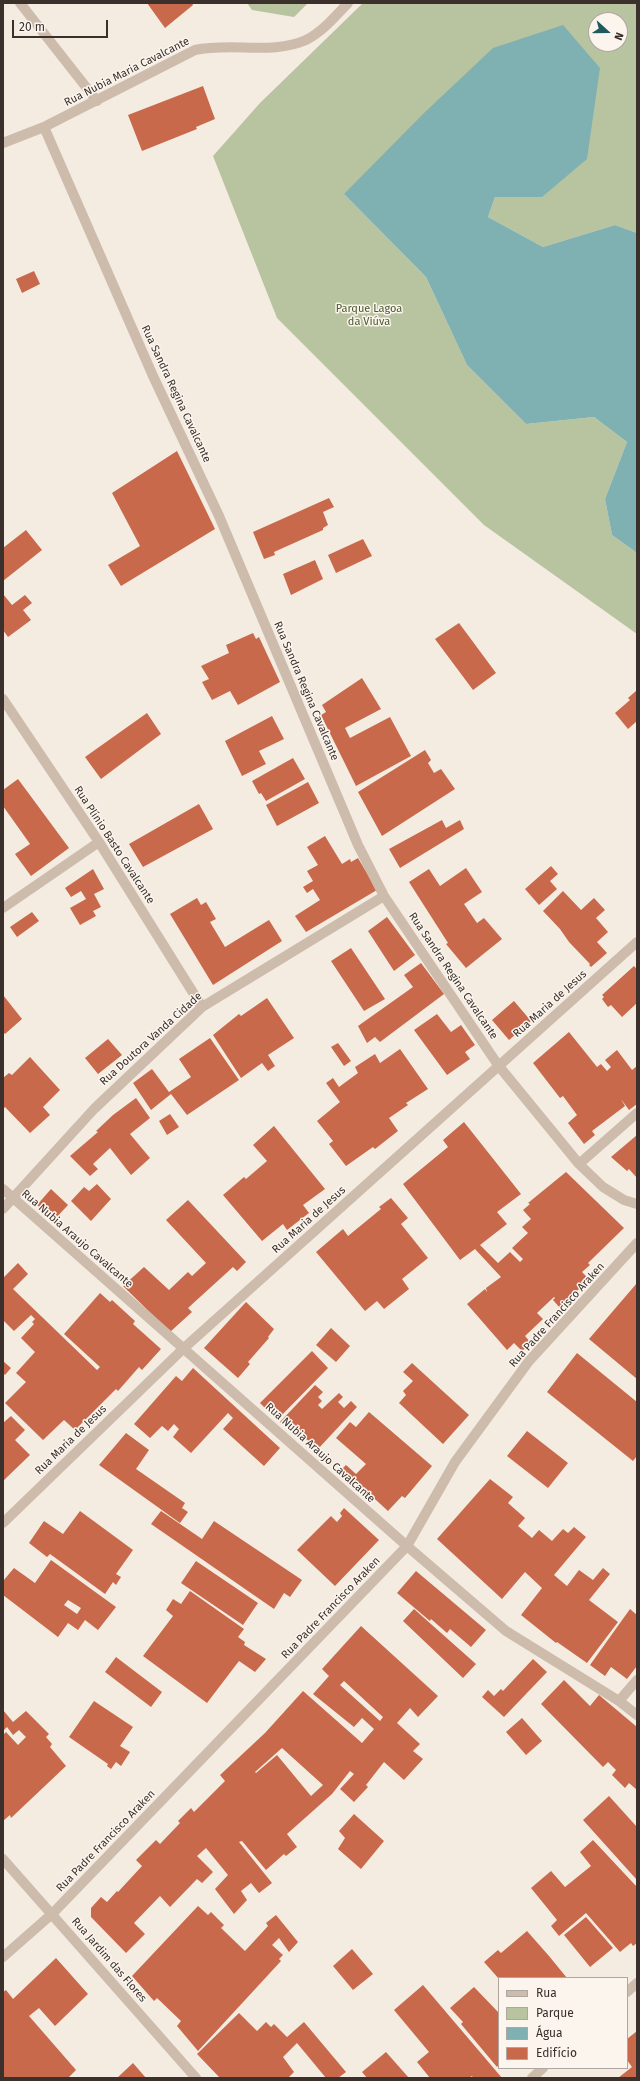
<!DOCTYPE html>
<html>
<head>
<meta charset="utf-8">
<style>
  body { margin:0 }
  #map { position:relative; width:640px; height:2081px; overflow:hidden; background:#f4ebe1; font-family:"Fira Sans",sans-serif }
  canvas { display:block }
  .frame { position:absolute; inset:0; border:4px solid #3b302b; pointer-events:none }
  .legend { position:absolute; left:498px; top:1977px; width:130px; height:92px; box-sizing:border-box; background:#fbf5ee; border:1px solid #aea6a0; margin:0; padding:5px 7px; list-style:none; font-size:12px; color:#3b302b }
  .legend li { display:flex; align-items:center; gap:8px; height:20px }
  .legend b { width:20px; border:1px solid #aea6a0 }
  .north { position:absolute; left:588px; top:12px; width:40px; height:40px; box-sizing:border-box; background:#fbf5ee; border:1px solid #aea6a0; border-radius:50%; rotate:111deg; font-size:11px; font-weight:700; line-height:16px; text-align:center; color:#3b302b }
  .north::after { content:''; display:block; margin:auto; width:14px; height:18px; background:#1f5a5e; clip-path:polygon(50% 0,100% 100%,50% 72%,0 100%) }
  .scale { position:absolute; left:12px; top:20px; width:96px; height:18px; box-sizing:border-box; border:2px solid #3b302b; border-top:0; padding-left:5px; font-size:12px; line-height:14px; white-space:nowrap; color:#3b302b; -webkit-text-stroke:3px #fbf5ee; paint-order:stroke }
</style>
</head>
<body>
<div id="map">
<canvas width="640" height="2081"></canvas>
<div class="frame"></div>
<ul class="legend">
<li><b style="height:5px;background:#cdbbac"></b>Rua</li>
<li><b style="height:11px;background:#b8c4a0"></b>Parque</li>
<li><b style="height:11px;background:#7fb0b2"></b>Água</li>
<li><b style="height:11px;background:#c8694b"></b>Edifício</li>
</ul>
<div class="north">N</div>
<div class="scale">20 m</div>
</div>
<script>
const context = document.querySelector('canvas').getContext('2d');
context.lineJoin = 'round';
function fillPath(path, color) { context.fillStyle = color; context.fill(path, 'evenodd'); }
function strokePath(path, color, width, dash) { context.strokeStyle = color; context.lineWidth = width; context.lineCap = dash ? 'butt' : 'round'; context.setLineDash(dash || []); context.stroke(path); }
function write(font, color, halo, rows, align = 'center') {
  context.font = font + ' "Fira Sans",sans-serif'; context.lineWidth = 3; context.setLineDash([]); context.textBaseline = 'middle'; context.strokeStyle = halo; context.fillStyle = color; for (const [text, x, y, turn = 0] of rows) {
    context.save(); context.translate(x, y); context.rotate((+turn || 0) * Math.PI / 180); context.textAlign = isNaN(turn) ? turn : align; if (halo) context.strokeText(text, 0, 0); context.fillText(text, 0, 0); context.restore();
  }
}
const green = new Path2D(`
  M247,3H308L294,17L252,10Z
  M363,3H637V233L615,225L543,247L488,217L495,197H542L344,194L426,277L467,365L526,424L594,417L627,442L605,499L612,535L637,553V634L484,525L277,318L213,156L260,103ZM596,20H620V44H596Z`);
const water = new Path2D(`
  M563,25L600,68L587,159L542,197H495L488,217L543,247L615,225L637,233V553L612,535L605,499L627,442L594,417L526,424L467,365L426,277L344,194L423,114L493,48Z`);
const building = new Path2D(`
  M147,3H192L193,5L165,28Z
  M203,86L215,119L196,127L197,129L142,151L128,115Z
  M34,271L40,284L22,293L16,279Z
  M177,451L215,529L121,586L108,565L140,546L112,493Z
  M329,498L334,507L323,512L328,525L323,528V530L274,552L275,555L264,559L253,532Z
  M26,530L42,550L3,581V548Z
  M363,539L372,556L336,573L328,555Z
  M315,560L323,579L291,595L283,574Z
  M3,594L12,605L25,595L32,603L23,610L31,620L8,637L3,630Z
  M459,623L496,673L473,690L435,639Z
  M253,633L256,639L259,637L280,682L238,705L230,691L212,700L202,682L209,679L201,666L229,653L226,645Z
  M362,678L381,709L345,728L350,738L390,717L411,756L356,786L321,715L326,712L322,705Z
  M637,690V721L628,729L615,713L630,700L628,698Z
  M147,713L161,734L101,779L85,757Z
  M272,716L284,739L259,751L266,764L242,776L225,741Z
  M425,750L431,760L428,763L434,773L441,769L455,789L382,836L358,792Z
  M293,758L305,779L266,801L261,793L259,794L252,781Z
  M18,779L69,848L31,876L15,854L30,844L3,806V790Z
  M308,782L319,803L277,826L266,805Z
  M199,804L213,829L143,867L129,844Z
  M442,820L446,828L460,820L464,829L400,868L389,849Z
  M325,836L342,864L350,859L351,862L358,858L377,890L306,932L295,916L320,900L313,889L307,893L303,887L313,881L307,871L318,865L307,847Z
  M551,866L558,874L550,881L557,889L539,905L525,889Z
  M466,868L482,892L464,904L477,923L484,918L502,939L466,968L446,944L448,943L409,882L429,869L440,886Z
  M93,869L104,889L94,894L101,907L93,911L96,916L80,925L70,908L86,899L81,891L71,897L65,888Z
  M563,891L581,910L594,898L605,910L596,918L608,932L597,942L607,953L591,967L589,965L590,964L569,942L560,929L543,911Z
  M197,898L201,905L206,902L216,919L210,922L225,947L269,920L282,941L213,985L170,914Z
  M32,912L39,921L17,937L10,927Z
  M387,917L415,955L394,971L368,931Z
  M351,948L385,999L364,1011L331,961Z
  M421,963L444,994L380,1042L375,1037L367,1043L358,1026L413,987L404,975Z
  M634,966L637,969V1003L622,1017L611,1005L608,1007L602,999L604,997L602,995Z
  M3,995L22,1019L5,1034L3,1032Z
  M267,998L294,1038L268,1055L275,1066L268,1071L262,1063L241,1078L213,1035L239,1014L241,1016Z
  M514,1001L531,1021L509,1040L492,1020Z
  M437,1014L451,1032L461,1025L475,1045L465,1052L470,1059L447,1075L414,1030Z
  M569,1032L597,1067L601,1064L607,1071L611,1067L605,1060L617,1050L632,1070L637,1066V1104L629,1110L621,1099L625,1106L592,1131L595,1135L584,1144L568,1123L577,1115L563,1096L560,1098L533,1063Z
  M210,1038L239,1080L187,1115L171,1094L151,1110L133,1083L152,1069L169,1092L191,1077L179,1059Z
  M108,1039L122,1055L98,1074L85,1058Z
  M338,1043L351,1061L344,1066L331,1047Z
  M400,1049L428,1089L406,1103L408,1105L389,1118L398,1131L375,1149L373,1147L346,1166L329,1144L333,1141L317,1121L340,1102L326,1083L333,1078L339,1087L358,1073L355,1067L375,1054L380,1063Z
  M30,1057L60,1090L43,1107L50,1115L30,1133L5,1107L3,1109V1078L9,1073L12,1075Z
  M136,1098L150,1118L130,1134L150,1158L131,1175L110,1148L93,1164L98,1169L90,1176L70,1156L98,1132L96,1131L113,1115Z
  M170,1114L179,1127L167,1135L159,1121Z
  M464,1122L521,1194L497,1212L507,1224L480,1245L498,1263L510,1252L520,1262L523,1259L512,1248L528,1233L522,1227L531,1219L523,1210L530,1204L528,1203L566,1172L624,1228L588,1263L590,1265L582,1272L589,1279L560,1308L553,1300L555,1298L554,1297L537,1313L543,1319L525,1336L531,1343L522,1351L514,1343L507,1350L467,1304L485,1289L487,1292L486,1288L501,1277L475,1249L460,1260L403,1184L448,1147L443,1140Z
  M274,1126L325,1189L303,1205L309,1213L287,1230L283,1224L262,1241L223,1195L244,1177L246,1179L267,1161L253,1145Z
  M637,1135V1178L629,1169L627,1171L611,1157Z
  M97,1184L111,1199L91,1221L71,1201L84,1187L89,1191Z
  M51,1189L68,1205L54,1220L37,1205Z
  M391,1198L408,1218L401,1224L428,1258L402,1279L409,1289L384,1309L377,1301L365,1311L316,1252L343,1229L348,1236L381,1209L379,1207Z
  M188,1200L246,1262L237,1271L233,1267L188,1308L192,1312L170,1332L123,1286L144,1267L169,1290L188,1272L192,1276L206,1263L166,1220Z
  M18,1263L28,1274L13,1289L97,1370L100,1367L64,1334L100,1293L110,1302L112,1300L135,1321L133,1324L161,1349L142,1370L139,1367L118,1391L116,1389L75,1430L64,1420L43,1440L5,1403L26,1382L16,1373L35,1352L21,1338L34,1324L32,1322L35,1319L31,1315L14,1331L3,1320V1278Z
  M637,1283V1379L589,1339Z
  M246,1302L274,1329L268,1337L269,1338L248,1362L250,1364L238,1378L204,1348Z
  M331,1328L350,1346L336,1362L316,1345Z
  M312,1351L328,1368L277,1420L260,1403Z
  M577,1353L637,1402V1456L633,1461L547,1392Z
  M3,1361L11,1368L5,1375L3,1373Z
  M412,1363L469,1415L443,1444L399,1403L406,1395L403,1391L413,1381L403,1372Z
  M193,1368L280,1448L264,1466L223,1429L233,1418L228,1413L191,1453L173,1437L179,1429L174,1424L168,1431L162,1426L150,1438L134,1424L176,1376L182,1381Z
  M315,1385L323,1392L318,1397L322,1401L318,1405L322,1409L339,1393L343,1397L338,1402L344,1408L351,1401L357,1407L318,1449L299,1433L296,1436L280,1422Z
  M369,1412L432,1466L405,1498L402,1496L388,1511L342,1469L346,1465L356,1474L366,1464L336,1438L350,1422L356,1427Z
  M11,1416L25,1430L15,1440L30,1455L3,1481V1423Z
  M527,1431L568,1463L548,1488L507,1456Z
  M126,1433L149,1450L136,1469L185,1503L182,1508L188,1512L180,1523L99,1465Z
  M490,1479L513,1497L508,1503L525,1518L518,1526L532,1538L539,1530L552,1541L563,1529L568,1533L574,1527L586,1537L554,1575L567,1586L579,1570L593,1580L603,1568L610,1574L589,1600L618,1622L587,1663L557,1642L556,1643L521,1615L542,1588L525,1572L502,1599L437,1539Z
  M344,1508L379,1540L335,1586L297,1550L331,1516L337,1522L342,1516L340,1513Z
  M80,1511L133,1550L116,1574L121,1577L116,1585L113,1582L105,1594L50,1554L47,1557L29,1543L44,1521L63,1534Z
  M161,1511L202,1539L214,1521L302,1580L290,1597L284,1593L274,1609L151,1524Z
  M51,1560L116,1607L98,1630L85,1620L78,1630L68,1623L58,1637L3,1595V1581L14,1568L35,1583ZM68,1600L81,1608L77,1614L64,1605Z
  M196,1561L258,1603L243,1625L181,1583Z
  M416,1571L486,1630L471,1647L450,1629L447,1633L431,1619L430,1621L397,1593Z
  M190,1591L244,1629L238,1637L245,1642L244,1645L266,1659L255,1672L239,1661L207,1703L143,1656L173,1616L166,1610L173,1599L181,1604Z
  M414,1609L476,1664L463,1678L403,1621Z
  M630,1609L637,1615V1666L627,1679L611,1667L605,1676L590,1665Z
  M361,1626L438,1696L418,1717L410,1708L397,1723L420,1744L413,1751L423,1759L404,1780L384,1762L366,1785L368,1787L354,1802L340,1789L354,1774L350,1771L332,1794L287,1834L297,1847L286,1856L284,1854L266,1870L242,1841L239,1842L272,1883L259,1893L251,1883L241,1891L247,1900L234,1914L215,1889L228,1875L206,1848L197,1856L213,1872L202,1883L197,1879L170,1907L160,1896L134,1923L145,1934L126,1953L91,1917V1908L101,1897L107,1902L117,1891L118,1892L142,1866L136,1860L156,1840L160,1844L180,1823L178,1821L191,1808L194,1812L225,1781L220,1775L265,1733L303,1691L362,1743L374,1729L362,1718L354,1727L313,1694L329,1676L322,1669ZM344,1681L383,1717L380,1721L340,1685ZM282,1748L323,1785L311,1796L277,1755L256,1773L255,1772Z
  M116,1657L162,1692L151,1707L105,1672Z
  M533,1659L547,1672L504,1717L482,1697L488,1690L494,1696L501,1689L503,1691Z
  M564,1680L590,1706L599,1695L637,1727V1790L629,1783L625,1788L612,1775L616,1770L608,1762L603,1767L541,1704Z
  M94,1701L133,1727L120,1746L130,1752L121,1766L116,1762L111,1769L107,1766L108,1764L69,1737Z
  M3,1710L13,1722L26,1711L49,1734L46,1737L52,1744L50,1747L66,1766L11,1818L10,1815L3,1821V1735L6,1732L18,1745L26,1737L19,1730L13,1735L7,1727L3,1731Z
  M522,1718L542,1741L526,1755L506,1732Z
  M609,1796L637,1827V1880L583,1820Z
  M354,1814L384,1841L361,1869L338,1849L345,1838L339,1831Z
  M593,1840L637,1887V1943L633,1946L631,1943L620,1952L586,1913L559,1936L551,1926L557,1920L531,1888L551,1871L565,1887L591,1866L580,1852Z
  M198,1906L208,1915L211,1912L224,1925L221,1928L245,1951L268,1926L266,1923L276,1915L298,1942L289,1952L279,1938L272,1945L283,1955L279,1959L281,1961L198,2051L177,2026L181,2021L157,1998L154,2001L132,1976Z
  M586,1917L613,1948L590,1967L564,1935Z
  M527,1931L549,1956L567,1978L499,1979L484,1962L498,1950L501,1953Z
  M352,1949L373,1974L353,1990L333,1966Z
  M56,1958L88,1994L55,2026L39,2008L29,2016L76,2070L68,2078H5L3,2076V1992L6,1990L13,1999Z
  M423,1985L502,2078H473L472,2076L469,2078H430L417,2062L429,2052L394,2010Z
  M474,1987L499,2013V2065L497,2067L461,2024L463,2022L450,2008Z
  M239,2013L257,2031L266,2022L271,2027L274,2024L287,2037L304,2022L346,2072L338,2078H326L297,2043L283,2057L294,2072L288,2078H220L197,2054Z
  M637,2031V2078H618L632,2067L627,2060V2039Z
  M386,2052L409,2078H367L362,2072Z
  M133,2063L146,2078H117Z`);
const street = new Path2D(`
  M20,3L97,101
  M44,127L153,376L219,516L358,845L384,896L498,1065L579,1164L603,1187L624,1200L637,1204
  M3,143L44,127L195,50C231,42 273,55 306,40C322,32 336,16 348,3
  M3,699L99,842L202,1007
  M3,908L99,842
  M579,1164L637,1113
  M3,1189L407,1546L506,1631L619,1701L637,1715
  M3,1209L94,1109L202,1007L384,896
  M3,1523L184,1348L637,942
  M619,1701L637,1680
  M3,1859L196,2078
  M3,1957L53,1913L407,1546L455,1462L529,1361L637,1243
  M627,1992L637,1983
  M532,2078L543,2068`);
const streetNames = [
  ["Rua Nubia Maria Cavalcante",127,72,-27],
  ["Rua Sandra Regina Cavalcante",176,394,65],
  ["Rua Sandra Regina Cavalcante",306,691,67],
  ["Rua Plínio Basto Cavalcante",114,845,57],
  ["Rua Sandra Regina Cavalcante",453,976,56],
  ["Rua Maria de Jesus",550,1004,-42],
  ["Rua Doutora Vanda Cidade",151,1039,-42],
  ["Rua Maria de Jesus",309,1220,-42],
  ["Rua Nubia Araujo Cavalcante",77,1239,41],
  ["Rua Padre Francisco Araken",557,1315,-48],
  ["Rua Maria de Jesus",71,1440,-44],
  ["Rua Nubia Araujo Cavalcante",320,1453,42],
  ["Rua Padre Francisco Araken",331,1608,-46],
  ["Rua Padre Francisco Araken",106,1841,-46],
  ["Rua Jardim das Flores",109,1960,49]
];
const parkNames = [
  ["Parque Lagoa",369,309],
  ["da Viúva",369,322]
];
fillPath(green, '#b8c4a0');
fillPath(water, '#7fb0b2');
fillPath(building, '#c8694b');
strokePath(street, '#cdbbac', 10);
write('11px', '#3b302b', '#fbf5ee', streetNames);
write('11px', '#4a5a2e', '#fbf5ee', parkNames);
</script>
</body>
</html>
